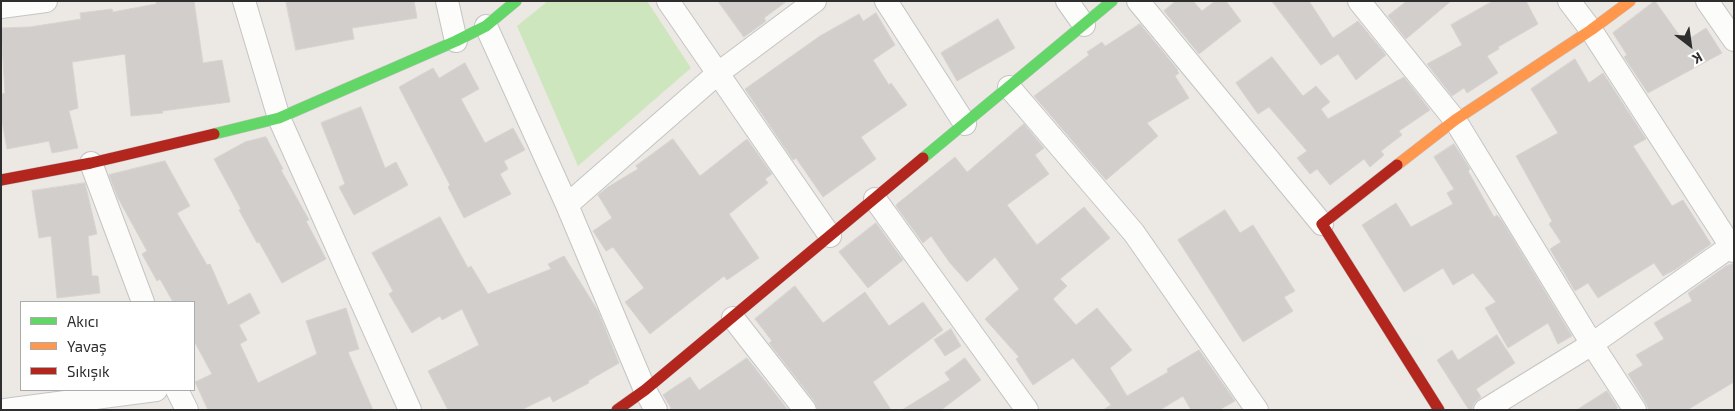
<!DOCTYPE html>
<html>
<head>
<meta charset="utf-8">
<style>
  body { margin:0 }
  #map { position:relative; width:1735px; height:411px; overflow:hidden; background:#ece8e4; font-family:"Exo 2",sans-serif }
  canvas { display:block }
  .frame { position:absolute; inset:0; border:2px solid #2e2e2e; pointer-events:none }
  .legend { position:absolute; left:20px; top:301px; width:175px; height:90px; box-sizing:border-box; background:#fff; border:1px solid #ababab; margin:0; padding:6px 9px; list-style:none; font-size:15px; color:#2e2e2e }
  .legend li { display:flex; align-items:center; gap:10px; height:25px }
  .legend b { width:25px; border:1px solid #ababab }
  .north { position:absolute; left:1665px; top:20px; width:50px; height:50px; -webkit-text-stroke:4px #fff; paint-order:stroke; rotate:150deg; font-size:14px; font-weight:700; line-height:20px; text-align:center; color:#2e2e2e }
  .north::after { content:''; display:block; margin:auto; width:18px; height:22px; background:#2e2e2e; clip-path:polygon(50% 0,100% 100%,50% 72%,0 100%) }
</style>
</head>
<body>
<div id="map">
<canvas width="1735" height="411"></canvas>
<div class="frame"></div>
<ul class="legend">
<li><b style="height:6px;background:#63d668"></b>Akıcı</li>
<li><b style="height:6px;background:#ff974d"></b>Yavaş</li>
<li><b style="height:6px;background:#b3261e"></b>Sıkışık</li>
</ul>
<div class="north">K</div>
</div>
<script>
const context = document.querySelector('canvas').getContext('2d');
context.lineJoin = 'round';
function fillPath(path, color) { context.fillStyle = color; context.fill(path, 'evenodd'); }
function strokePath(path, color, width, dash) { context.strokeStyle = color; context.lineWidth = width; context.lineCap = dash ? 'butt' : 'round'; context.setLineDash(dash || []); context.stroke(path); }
const green = new Path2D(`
  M548,1H647L691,68L578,166L517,26Z`);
const building = new Path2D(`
  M156,1H194L203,63L222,60L230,102L162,111L163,113L131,116L125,54L72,62L78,108L69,111L78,148L52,153L49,141L7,149L1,116V94L5,93L1,28L30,27L81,19L80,13L112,9L113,12L156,4Z
  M286,1H414L417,18L352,28L354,39L296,50Z
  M718,1H787L764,18L766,21L744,37Z
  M1176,1H1193L1202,11L1215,1H1226L1241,21L1199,54L1164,11Z
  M1272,1H1309L1333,38L1358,21L1386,55L1356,80L1338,54L1321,65Z
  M1407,1H1451L1406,39L1388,16Z
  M1493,1H1526L1538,24L1498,47L1499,49L1487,56L1498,73L1467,93L1464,88L1452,96L1427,64L1462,45L1451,25Z
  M1655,1L1684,42L1706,28L1722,53L1648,93L1624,57L1627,55L1613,33Z
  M876,13L895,45L873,60L889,85L891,83L907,105L861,137L876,159L823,197L796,158L793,160L745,89L820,36L859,14L863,21Z
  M998,19L1015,48L957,81L941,53Z
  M1140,24L1178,70L1177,71L1179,73L1175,76L1189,98L1147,123L1158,136L1106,180L1034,96L1089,55L1087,52L1102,42L1105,46Z
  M1272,57L1303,96L1316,86L1330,102L1321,109L1328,119L1404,77L1430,110L1399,131L1402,135L1381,151L1384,155L1370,167L1364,159L1330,185L1317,169L1310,174L1297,158L1307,151L1269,107L1258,114L1236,83Z
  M1575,59L1589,83L1603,73L1646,139L1633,146L1672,206L1683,200L1711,244L1676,269L1663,276L1654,263L1598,298L1588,283L1575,291L1550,249L1561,242L1549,224L1552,221L1516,156L1558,133L1531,89Z
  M465,63L479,89L461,99L485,143L513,128L525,150L504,161L508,169L500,174L511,194L464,218L448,187L450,185L399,87L433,68L439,78Z
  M361,107L385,168L396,162L408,185L354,215L339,187L345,184L321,123Z
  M1024,124L1044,148L1035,155L1049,174L1007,205L1037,245L1084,207L1110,238L1060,279L1067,286L1053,299L1076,325L1097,308L1132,350L1110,368L1127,396L1168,372L1167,369L1199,350L1235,401L1219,410H1191L1183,396L1160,410H1103L1111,405L1073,358L1033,385L1016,359L1019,357L985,319L1019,289L995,257L967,282L950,263L931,236L923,243L896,206L897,204L955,157L967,172Z
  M266,137L283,169L281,170L309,220L306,221L326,259L282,283L259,242L257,243L239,210L241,209L214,159L245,142Z
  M673,139L700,176L747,139L772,174L765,179L768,183L729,214L759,258L727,280L724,276L650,334L625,302L644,288L613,247L606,251L593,231L612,218L598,195L608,187L638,169L636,166Z
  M1454,144L1470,169L1468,171L1494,217L1497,215L1502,221L1572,336L1558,344L1548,323L1508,348L1485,308L1496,302L1473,273L1453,285L1443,268L1404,292L1362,225L1396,203L1411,227L1453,204L1447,193L1454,189L1434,157Z
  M165,161L190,206L177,213L207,265L210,264L228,305L250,293L260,313L239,325L247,340L240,344L258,383L317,354L306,321L346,308L359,349L348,352L373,410H208L195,382L212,374L194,341V302H173L160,279L157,281L142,254L147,251L118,198L109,175Z
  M85,183L97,234L88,236L92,276H98L100,293L57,298L51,236L39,238L32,191Z
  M1225,210L1240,233L1253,225L1295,291L1284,297L1293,311L1243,342L1178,240Z
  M440,217L468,268L471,266L488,294L551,269L548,264L564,256L598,311L619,363L588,381L589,383L553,402L550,396L521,410H448L428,371L479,345L462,309L442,320L440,316L412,333L389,294L393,291L372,253Z
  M876,223L903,260L868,288L839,252Z
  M1732,264H1734V382L1687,410H1649L1646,403L1628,374L1643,365L1636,355L1664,339L1654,323L1692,301L1688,293L1726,266Z
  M795,286L823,323L865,292L889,326L923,302L943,330L873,382L891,410H818L815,402L769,343L772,341L755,319Z
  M951,329L961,346L945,356L934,340Z
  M1497,335L1515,363L1476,389L1481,397L1474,403L1472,409L1469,410L1437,360L1452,350L1458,360Z
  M747,358L788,410H669L671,408L663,395L670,390L690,377L699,390Z
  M965,358L981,380L941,410H902L950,380L945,373Z
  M1607,391L1618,408L1614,410H1577Z`);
const street = new Path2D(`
  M244,1L279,118L410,410
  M447,1L456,41
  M668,1L830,236
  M886,1L965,124
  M1067,1L1084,25
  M1138,1L1322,224
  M1359,1L1455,120L1592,344L1635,410
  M1569,1L1591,30L1734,251
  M1707,1L1734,40
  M1,7L46,1
  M486,26L567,205L645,390L656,410
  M1009,87L1134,233L1257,410
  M91,163L143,302
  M875,199L1027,410
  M567,205L717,74L815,1
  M733,318L805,410
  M177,390L187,410
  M5,410L156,390
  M1485,410L1592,344L1734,244`);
const fast = new Path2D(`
  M214,134L279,118L456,41L486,26L516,1
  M923,158L1112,1`);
const slow = new Path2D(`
  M1397,165L1455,120L1591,30L1630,1`);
const jam = new Path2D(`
  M1397,165L1322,224L1439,410
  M1,180L91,163L214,134
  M617,410L645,390L923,158`);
fillPath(green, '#cee6be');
fillPath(building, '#d1cecb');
strokePath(building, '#d7d4d0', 1);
strokePath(street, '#c5c4c5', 24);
strokePath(fast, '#c5c4c5', 12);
strokePath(slow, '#c5c4c5', 12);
strokePath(jam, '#c5c4c5', 12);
strokePath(street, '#fcfcfb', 22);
strokePath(fast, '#63d668', 11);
strokePath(slow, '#ff974d', 11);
strokePath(jam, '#b3261e', 11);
</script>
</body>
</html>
